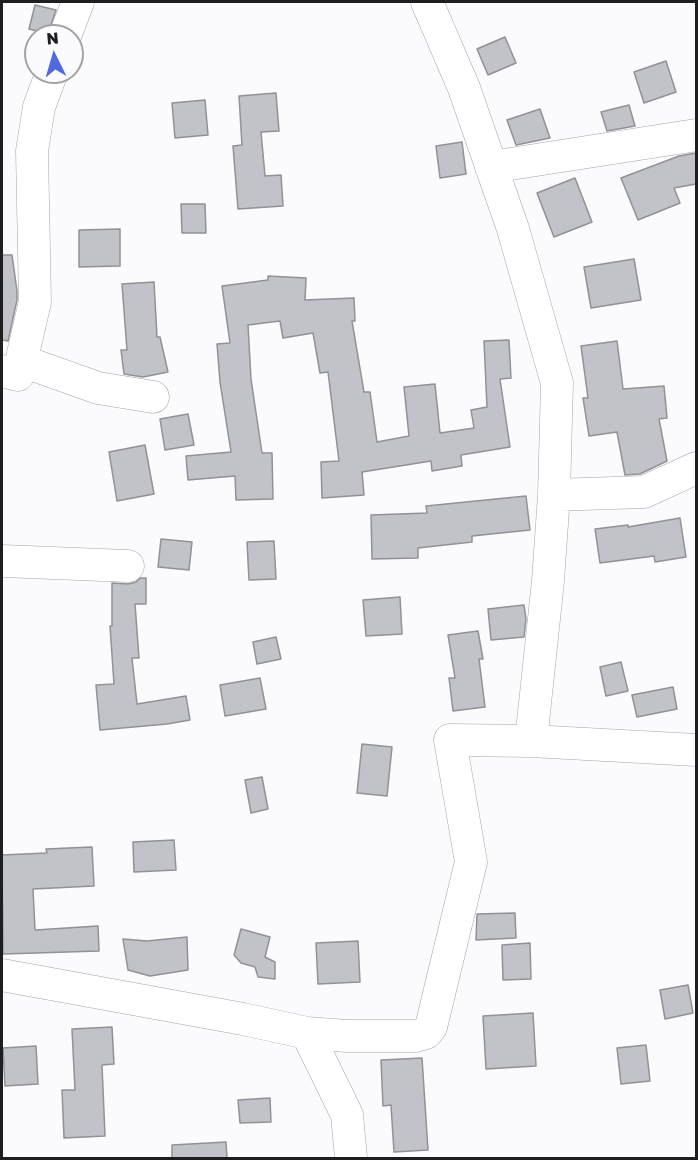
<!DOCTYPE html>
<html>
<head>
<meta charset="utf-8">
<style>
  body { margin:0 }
  #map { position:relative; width:698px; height:1160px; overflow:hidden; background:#fbfbfe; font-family:"Golos Text",sans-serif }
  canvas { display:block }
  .frame { position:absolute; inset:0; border:3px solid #1e1e20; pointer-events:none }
  .north { position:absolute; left:24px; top:24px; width:60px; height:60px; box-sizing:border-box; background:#fbfbfe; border:2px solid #a3a3a5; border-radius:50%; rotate:355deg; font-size:16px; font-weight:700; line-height:24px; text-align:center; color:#1e1e20 }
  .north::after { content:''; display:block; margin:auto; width:21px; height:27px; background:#526ae0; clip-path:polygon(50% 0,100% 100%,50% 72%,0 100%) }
</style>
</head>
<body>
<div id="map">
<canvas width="698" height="1160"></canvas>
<div class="frame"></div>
<div class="north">N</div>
</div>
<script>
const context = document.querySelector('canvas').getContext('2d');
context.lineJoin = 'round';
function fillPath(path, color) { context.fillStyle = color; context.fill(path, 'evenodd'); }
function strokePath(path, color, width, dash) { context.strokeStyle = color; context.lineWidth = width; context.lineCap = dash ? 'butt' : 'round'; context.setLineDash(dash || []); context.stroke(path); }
const building = new Path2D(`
  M35,5L56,10L48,34L29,29Z
  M505,37L516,63L488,75L477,49Z
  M666,61L676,92L644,103L634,72Z
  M276,93L279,131L261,132L265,176L281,175L283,206L238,209L233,146L242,145L239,96Z
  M205,100L208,135L175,138L172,103Z
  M629,105L635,126L607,131L601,112Z
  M540,109L550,138L516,145L507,120Z
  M462,142L466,174L440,178L436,146Z
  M696,153V184L674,188L680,203L638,220L621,178L679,156Z
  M575,178L592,222L554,237L537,193Z
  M181,204H205L206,233H182Z
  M120,229V266L79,267V230Z
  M2,255H12L17,291V300L8,341L2,340Z
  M634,259L641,300L591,308L584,267Z
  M268,276L306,278L305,300L354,298L355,321H352L364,392H370L377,442L409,436L404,387L435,384L440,433L474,428L471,410L487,407L484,341L509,340L511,378L500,379L510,447L461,455L462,466L432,471L431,461L362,472L364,495L322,498L321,462L339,461L328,372L320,373L313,333L283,338L280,321L248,325L251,379L262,453H272L273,499L236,500L235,476L188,480L186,456L231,452L220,382L217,344L230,343L222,286L268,280Z
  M154,282L157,337H160L168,372L143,377L124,374L121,350H127L122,284Z
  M617,341L623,389L664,386L667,418L659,419L667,461L640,474L625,475L617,432L589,436L583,398H588L581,346Z
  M188,414L194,445L165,450L160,419Z
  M145,445L154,494L117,501L109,452Z
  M526,496L530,530L472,536V542L418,548V558L372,559L371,515L427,513L426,506Z
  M680,518L686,557L655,562L654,556L600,563L595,529L628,525V527Z
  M161,539L192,542L189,570L158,567Z
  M274,541L276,579L249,580L247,542Z
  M140,578H146V604H135L139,658H132L137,704L186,696L190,720L167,724L100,730L96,685L114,684L110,626H112V583L128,584L136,582Z
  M400,597L402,634L366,636L363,600Z
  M524,605L526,619L524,637L491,640L488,609Z
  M478,631L483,659H479L485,707L453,711L449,678H455L448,635Z
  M276,637L281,659L257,664L253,642Z
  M621,662L628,691L606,696L600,667Z
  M260,678L266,709L225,716L220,685Z
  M673,687L677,709L637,717L632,695Z
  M362,744L392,747L387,796L357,793Z
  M262,777L268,809L251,813L245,780Z
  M174,840L176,870L134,872L133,842Z
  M92,847L94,886L33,889L35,930L98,926L99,951L3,954L2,855L47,853L46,849Z
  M515,913L516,938L476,940L477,914Z
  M241,929L270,937L265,957L275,962V979L258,977L255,967L241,963L234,955Z
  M187,937L188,970L150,976L128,970L123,939L147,941Z
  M358,941L360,982L318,984L316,943Z
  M530,943L531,979L503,980L502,945Z
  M688,985L693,1013L665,1019L660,990Z
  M533,1013L536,1066L486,1069L483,1016Z
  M112,1027L114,1064L102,1065L105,1136L64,1138L62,1090H75L72,1029Z
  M646,1045L650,1081L621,1084L617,1048Z
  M36,1046L38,1084L5,1086L3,1048Z
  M422,1058L428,1150L394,1152L391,1105L383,1106L381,1060Z
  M270,1098L271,1122L240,1123L238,1100Z
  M226,1142L227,1158H172V1145Z`);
const minor = new Path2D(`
  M65,36L78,2
  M491,167L696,135
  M22,361L98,388L153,397
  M2,371L18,375L35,302L32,151L39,107L52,72
  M554,495L644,492L696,468
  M2,561L128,566
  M531,741L696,750
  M2,975L243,1019L307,1033L347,1036H416L426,1033L431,1027L471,862L450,740L531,741L548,581L554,495L557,383L513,229L464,88L427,2
  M307,1033L347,1115L351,1158`);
fillPath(building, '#c2c3c8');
strokePath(building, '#919196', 1.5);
strokePath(minor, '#a5a5aa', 33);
strokePath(minor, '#fff', 32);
</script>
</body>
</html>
